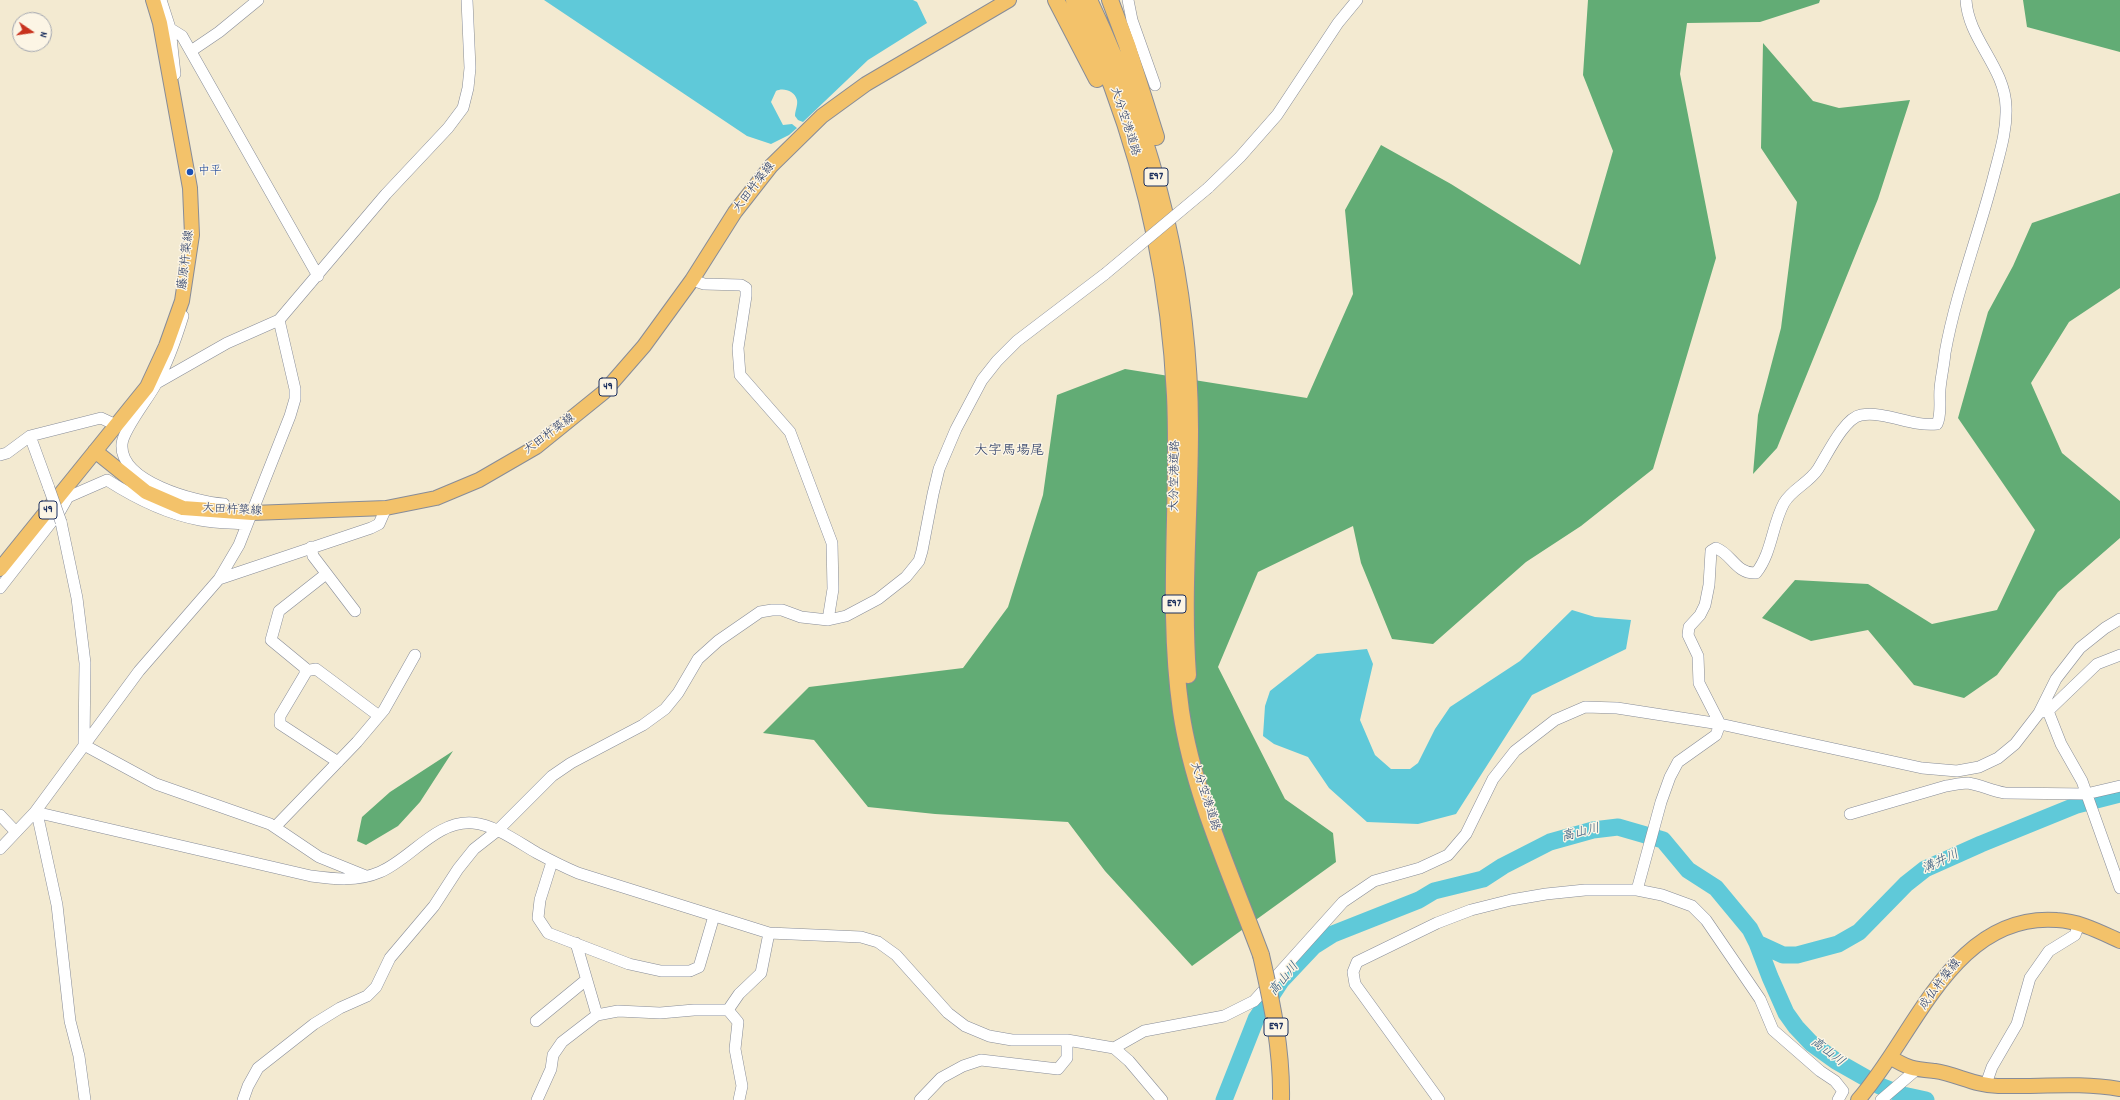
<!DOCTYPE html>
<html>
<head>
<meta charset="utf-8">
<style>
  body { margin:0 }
  #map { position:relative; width:2120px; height:1100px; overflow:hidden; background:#f3ead1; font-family:Dekko,sans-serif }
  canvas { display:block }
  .north { position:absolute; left:12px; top:12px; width:40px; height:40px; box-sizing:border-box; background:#fcf5e5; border:1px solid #a2a6af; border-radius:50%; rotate:103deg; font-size:11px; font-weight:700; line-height:16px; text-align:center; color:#1b2f5e }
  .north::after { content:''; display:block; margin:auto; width:14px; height:18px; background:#c8321e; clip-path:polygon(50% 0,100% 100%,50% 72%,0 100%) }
</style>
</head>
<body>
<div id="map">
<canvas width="2120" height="1100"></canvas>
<div class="north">N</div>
</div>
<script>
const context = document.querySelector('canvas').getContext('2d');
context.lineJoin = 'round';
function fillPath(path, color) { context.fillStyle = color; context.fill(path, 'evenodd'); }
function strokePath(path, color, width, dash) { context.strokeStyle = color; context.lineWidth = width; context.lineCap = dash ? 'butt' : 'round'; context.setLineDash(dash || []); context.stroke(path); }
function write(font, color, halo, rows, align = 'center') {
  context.font = font + ' Dekko,"Klee One",sans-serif'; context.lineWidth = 3; context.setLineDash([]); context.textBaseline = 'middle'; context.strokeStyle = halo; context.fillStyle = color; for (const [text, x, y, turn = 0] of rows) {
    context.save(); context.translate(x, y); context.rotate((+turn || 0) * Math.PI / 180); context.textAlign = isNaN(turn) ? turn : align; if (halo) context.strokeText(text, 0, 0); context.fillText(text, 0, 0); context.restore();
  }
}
const forest = new Path2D(`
  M1588,0H1820L1819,3L1760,22L1687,23L1680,74L1716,258L1653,469L1581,526L1526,562L1433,644L1392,639L1361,563L1353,526L1258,572L1218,667L1285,799L1333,833L1336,862L1192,966L1105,871L1068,822L935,814L868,807L814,740L763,733L809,687L963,668L1008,607L1043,495L1057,395L1125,369L1307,398L1353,294L1345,210L1381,145L1451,184L1580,265L1613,151L1583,75Z
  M2023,0H2120V52L2027,27Z
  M1763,43L1813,101L1839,108L1910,100L1878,199L1777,448L1753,474L1758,415L1781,328L1797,202L1761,148Z
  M2120,193V288L2069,322L2031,383L2062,453L2120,501V538L2058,592L1997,675L1964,698L1914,685L1868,630L1811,641L1762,618L1795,580L1868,584L1932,624L1997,610L2035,530L1958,418L1988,312L2013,266L2032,223Z
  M453,751L420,802L398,826L366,845L357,841L362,817L390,792Z`);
const water = new Path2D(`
  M544,0H913L917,2L927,23L868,60L803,122L798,120L795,116C795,111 798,105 797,100C795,91 783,87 776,91L771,102L783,125L792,124L797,128L789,135L771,144L747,136Z
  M1572,610L1595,617L1631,620L1626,649L1532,695L1456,814L1418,824L1367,822L1329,788L1308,757L1274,744L1263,736L1265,706L1270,691L1317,654L1367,649L1373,664L1360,720L1375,755L1391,769H1410L1418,763L1435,729L1450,707L1520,661Z`);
const river = new Path2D(`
  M1757,943L1783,955H1797L1838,944L1859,932L1906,884L1925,869L1981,844L2077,805L2120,794
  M1224,1100L1256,1019L1281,981L1314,946L1333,934L1419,900L1434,891L1483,879L1503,866L1550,842L1593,830L1618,827L1663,840L1688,870L1716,888L1750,929L1757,943L1770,977L1786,1013L1796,1027L1811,1043L1836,1061L1880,1086L1903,1095L1926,1100`);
const minor = new Path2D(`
  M161,0L170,28L175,74
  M1128,0L1132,20L1155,85
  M166,26L182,36L318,276
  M191,51L219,32L258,0
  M1208,188L1240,157L1277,115L1338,23L1357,0
  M692,280L704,284L741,285L746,288V296L738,348L740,375L790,432L832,543L833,589L828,620
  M183,316C176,339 168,362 156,384C148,399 123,430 122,444C119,482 196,502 224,504
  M155,384L227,343L279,320L386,194L448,128L463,108L468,88L470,68L467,0
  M30,436L49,488
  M0,455L7,453L30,436L101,418L116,425
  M61,522L77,598L85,663L84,745
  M311,547L313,556L355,611
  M326,574L279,611L271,640L305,668V674L280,716V724L338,762
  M219,579L371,528L379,524L386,508
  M0,588L60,511L68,497L107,480C135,498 167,514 200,520C215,523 231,523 246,524
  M305,671L316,669L379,716
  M2048,711L2061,744L2082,781L2120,888
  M2042,712L2048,711L2097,664L2120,655
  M84,745L156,784L270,824L319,857L366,876
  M35,812L311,876C334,879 357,882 380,872C411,859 436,820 473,823C495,825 518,842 537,853C550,860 564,867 578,873L769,933L861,937L878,942L896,955L948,1013L965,1026L989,1036L1012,1040H1067L1114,1048L1129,1061L1162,1100
  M37,813L57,905L70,1021L79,1056L85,1100
  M1850,814L1946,786C1953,785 1961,783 1968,783C1981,785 1992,791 2005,793L2086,794L2120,786
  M0,815L15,831
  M275,827L357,742L384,710L415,655
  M0,849L35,812L139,671L219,579L239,545L290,416L295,399V389L279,320
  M552,862L540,900L538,918L548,933L629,964L661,971H690L699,967L714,916
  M1637,890L1661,802L1670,777L1678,762L1716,735L1720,724L1699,683L1698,656L1688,635L1689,627L1700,615L1705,605L1709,585L1711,551L1716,548C1732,554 1736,574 1756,573C1772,553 1772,525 1784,503C1792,489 1809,483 1818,469C1827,455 1844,418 1861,415C1887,411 1911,427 1937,424C1942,414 1939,400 1940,389C1941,377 1944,365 1945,353C1956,292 1979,234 1994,175C2000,152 2007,130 2006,107C2005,67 1968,39 1966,0
  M576,943L597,1015
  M728,1010L739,994L761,973L769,933
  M536,1021L586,980
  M1114,1048L1144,1031L1224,1016L1254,1001L1343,902L1374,881L1420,868L1448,855L1466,834L1493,779L1515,751L1555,720L1585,707L1617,708L1720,724L1922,768L1957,771L1979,767L1998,758L2015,744L2039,713L2056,679L2080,648L2105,628L2120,619
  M1986,1084L1992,1067L2017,1024L2030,978L2049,951L2075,935L2079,924
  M243,1100L248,1086L258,1068L314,1024L340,1008L367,996L376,987L390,958L434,906L458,869L474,849L497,831L552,776L571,763L643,725L665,709L678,693L698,659L718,641L760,612L772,610H782L801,617L828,620L846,616L878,599L906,577L919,561L922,551L933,494L939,469L956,429L982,380L997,361L1017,341L1105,274
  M537,1100L551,1069L553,1055L562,1042L597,1015L618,1011L660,1013L694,1010H728L738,1022L735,1049L742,1086L739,1100
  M920,1100L941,1078L963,1066L981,1060L1058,1069L1067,1058V1040
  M1439,1100L1355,984L1353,972L1357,962L1437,923L1471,910L1511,900L1546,894L1585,890H1637L1662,895L1692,906L1706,920L1760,999L1773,1030L1820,1071L1835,1081L1843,1091L1838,1100
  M1881,1100L1916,1070`);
const major = new Path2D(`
  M95,451L146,492L183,508L252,513L386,508L436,498L479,480L536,447L604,392L644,346L692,280L735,212L771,166L822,116L866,84L1009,0
  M0,569L147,387L166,346L182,301L192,235L190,188L160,23L153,0
  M1890,1057C1909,1069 1914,1069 1935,1071C1956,1074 1976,1086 1998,1086C2039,1087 2079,1082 2120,1089
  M1858,1100C1915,1036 1953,912 2057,920C2079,921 2100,932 2120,941`);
const highway = new Path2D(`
  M1056,0L1097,79
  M1074,0C1087,28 1101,57 1112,86C1149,186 1170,289 1175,395C1180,500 1166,606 1181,711C1193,793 1232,877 1261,955
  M1089,0C1153,135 1190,278 1190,429C1190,511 1182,593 1188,675
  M1110,0L1127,45L1156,137`);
const minorBridge = new Path2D(`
  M1105,274L1208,188
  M49,488L61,522`);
const highwayBridge = new Path2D(`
  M1261,955C1272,1003 1282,1050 1281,1100`);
const markers = [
  [190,172,4,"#1a4fb4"]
];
const shields = [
  [1156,177,24],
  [608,387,18],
  [48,510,18],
  [1174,604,24],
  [1276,1027,24]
];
const shieldNames = [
  ["E97",1156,177],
  ["49",608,387],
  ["49",48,510],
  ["E97",1174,604],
  ["E97",1276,1027]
];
const streetNames = [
  ["大分空港道路",1124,122,72],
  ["大田杵築線",755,188,-52],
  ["藤原杵築線",187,260,-83],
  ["大田杵築線",550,435,-36],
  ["大分空港道路",1176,476,-89],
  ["大田杵築線",232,511,3],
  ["大分空港道路",1204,797,72],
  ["成仏杵築線",1941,985,-53]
];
const transitNames = [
  ["中平",198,172]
];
const waterNames = [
  ["高山川",1581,834,-14],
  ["溝井川",1941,863,-25],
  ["高山川",1285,980,-51],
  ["高山川",1827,1053,37]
];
const quarterNames = [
  ["大字馬場尾",1009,452]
];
fillPath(forest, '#62ac75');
fillPath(water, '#5fc9d9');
strokePath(river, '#5fc9d9', 17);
strokePath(minor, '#878c98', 12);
strokePath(major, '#878c98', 16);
strokePath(highway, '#878c98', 18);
strokePath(minor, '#fff', 11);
strokePath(major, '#f3c26a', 14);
strokePath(highway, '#f3c26a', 16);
strokePath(minorBridge, '#878c98', 12, []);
strokePath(highwayBridge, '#878c98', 18, []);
strokePath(minorBridge, '#fff', 11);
strokePath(highwayBridge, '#f3c26a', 16);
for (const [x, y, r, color] of markers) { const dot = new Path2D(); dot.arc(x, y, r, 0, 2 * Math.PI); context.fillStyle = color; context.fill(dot); strokePath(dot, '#fcf5e5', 1.5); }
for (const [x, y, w] of shields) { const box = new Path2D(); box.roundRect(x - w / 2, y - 9, w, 18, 3); context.fillStyle = '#fcf5e5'; context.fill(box); strokePath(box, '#1b2f5e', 1); }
write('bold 11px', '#1b2f5e', null, shieldNames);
write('12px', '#1b2f5e', '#fcf5e5', streetNames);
write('12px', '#164399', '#fcf5e5', transitNames, 'left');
write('italic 13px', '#2c567d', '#fcf5e5', waterNames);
write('14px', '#1b2f5e', '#fcf5e5', quarterNames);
</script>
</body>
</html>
